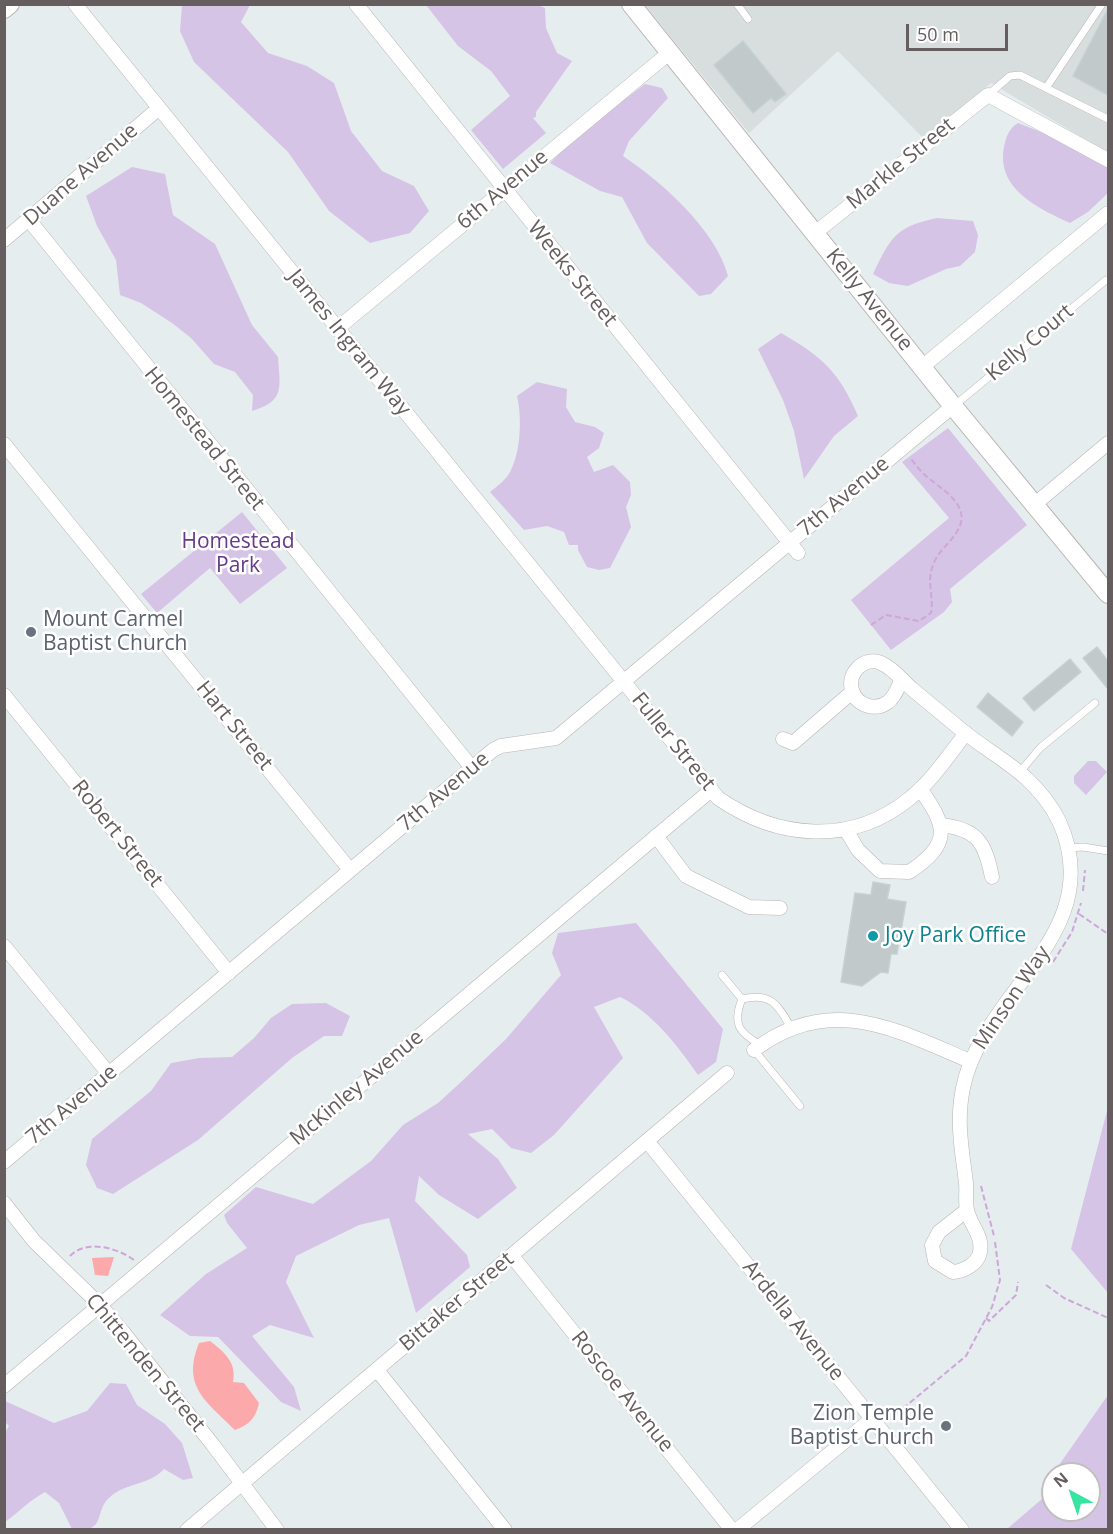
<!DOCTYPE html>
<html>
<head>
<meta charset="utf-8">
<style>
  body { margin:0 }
  #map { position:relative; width:1113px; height:1534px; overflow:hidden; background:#e6edef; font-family:"Open Sans",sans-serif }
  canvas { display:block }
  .frame { position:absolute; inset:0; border:6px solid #665e5e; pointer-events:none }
  .north { position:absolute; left:1041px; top:1462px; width:60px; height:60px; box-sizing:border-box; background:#fff; border:2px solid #c2bfbf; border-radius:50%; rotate:320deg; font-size:16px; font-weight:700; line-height:24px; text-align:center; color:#665e5e }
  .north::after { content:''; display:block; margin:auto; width:21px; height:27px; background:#37e4a0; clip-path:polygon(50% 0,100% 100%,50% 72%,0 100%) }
  .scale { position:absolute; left:906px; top:24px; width:102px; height:27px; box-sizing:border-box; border:3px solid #665e5e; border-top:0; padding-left:8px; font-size:18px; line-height:21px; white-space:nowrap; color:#665e5e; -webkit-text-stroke:4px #fff; paint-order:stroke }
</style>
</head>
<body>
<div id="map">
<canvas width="1113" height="1534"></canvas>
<div class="frame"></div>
<div class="north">N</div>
<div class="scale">50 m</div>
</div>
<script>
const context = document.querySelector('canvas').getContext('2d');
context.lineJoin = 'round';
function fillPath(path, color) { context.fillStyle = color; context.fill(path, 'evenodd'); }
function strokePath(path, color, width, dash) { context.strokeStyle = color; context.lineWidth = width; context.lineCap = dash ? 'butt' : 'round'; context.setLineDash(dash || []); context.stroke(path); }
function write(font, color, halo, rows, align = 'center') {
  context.font = font + ' "Open Sans",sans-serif'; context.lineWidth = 5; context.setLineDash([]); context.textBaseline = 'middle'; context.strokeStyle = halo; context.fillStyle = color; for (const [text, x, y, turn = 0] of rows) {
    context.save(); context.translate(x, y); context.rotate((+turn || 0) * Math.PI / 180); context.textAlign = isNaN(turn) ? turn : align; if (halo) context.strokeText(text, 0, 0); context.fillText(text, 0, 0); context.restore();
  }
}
const industrial = new Path2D(`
  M645,5H1108V153L991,83L923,138L838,51L749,133Z`);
const green = new Path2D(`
  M182,5H250L241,22L268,53L307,66L334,83L351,131L382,171L414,186L429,211L410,233L370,243L329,211L288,152L194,62L180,31Z
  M426,5H538L545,8L546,28L557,53L572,61L536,112V117L533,118L546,133L503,169L471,130L510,96L491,71L458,46Z
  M645,84L662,88L668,98L629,141L623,156C662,182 716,230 728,276L711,294L699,296L647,243L622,197L600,191L550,163L579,134Z
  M1018,123L1056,138L1108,167V193L1088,212L1070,223C1038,208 996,189 1004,147C1006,137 1009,128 1018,123Z
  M132,167L165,174L173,215L215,244L252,325L278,357C280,388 285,401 252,411L253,395L235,372L214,364L191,338L172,323L141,303L120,295L116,260L97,226L86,196Z
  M937,218L973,221L978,235L975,252L960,266L946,269L908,286L889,283L873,274C891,237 895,227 937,218Z
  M781,333C823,357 839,372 858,416L834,436L804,479L794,431L783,400L758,349Z
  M537,382L567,389L566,407L575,422L595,427L604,433L599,448L587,457L594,472L613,465L630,482L631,495L626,507L631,527L610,568L599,570L587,567L578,550V545H569L564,532L547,526L524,530L490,492C496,487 506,480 510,472C521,452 522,417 517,396Z
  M948,428L1027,525L950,589L952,602L944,612L891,650L851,600L949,518L902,462Z
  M242,512L287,568L240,604L210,568L157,613L141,594Z
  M1088,761H1096L1107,772L1086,795L1074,783V776Z
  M636,923L723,1029L716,1062L698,1075C678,1046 652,1012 620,997L594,1007L623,1058L554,1135L531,1153L511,1148L492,1129L468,1134L498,1159L517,1188L478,1219L439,1195L419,1176L415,1201L467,1255L470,1267L416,1313L389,1218L359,1225L296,1256L286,1282L314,1338L270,1325L252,1336L294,1387L301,1411L281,1402L218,1337L190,1336L160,1315L206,1274L247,1248L227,1223L224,1215L256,1187L313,1204L371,1161L403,1125L438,1103L461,1082L506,1039L561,975L552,953L558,933Z
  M326,1003L350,1016L342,1036H324L292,1058L198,1140L113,1194L97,1188L86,1165L92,1139L151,1091L171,1063L199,1058L232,1057L254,1038L271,1018L292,1004Z
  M1108,1107V1293L1071,1249Z
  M110,1383L126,1384L137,1405L165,1424L182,1443L193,1478L183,1480L164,1469C150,1485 125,1483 110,1497C93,1511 108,1534 72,1529L59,1503L45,1492C30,1500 19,1512 5,1522L4,1434L9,1426L5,1422V1401L54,1423L87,1411Z
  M1108,1395V1529H1007L1050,1492L1045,1485ZM1053,1474H1089V1510H1053Z`);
const water = new Path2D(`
  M114,1257L108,1276L95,1275L92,1258Z
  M210,1341C224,1352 237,1362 233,1382L244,1383L259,1403C256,1418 249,1425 235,1430C207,1402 181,1387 199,1343Z`);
const building = new Path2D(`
  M1108,9V95L1073,76Z
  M743,41L786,94L775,102L771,98L753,113L714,65Z
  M1097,647L1108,661V689L1083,658Z
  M1070,659L1081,672L1034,711L1023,698Z
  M988,693L1023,722L1012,736L977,707Z
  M873,882L890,885L887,899L906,902L897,954H891L888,973L881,972L862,986L841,982L855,893L871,895Z`);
const path = new Path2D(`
  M871,625L886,615L919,621L931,613C934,598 927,583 932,568C937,551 950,544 958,530C972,505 941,489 926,476C920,471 916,465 911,459
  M1083,891L1085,870
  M1079,914L1108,934
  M1053,962L1072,932L1081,903
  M981,1186L994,1236
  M70,1256C86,1239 118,1248 134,1260
  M1046,1285L1064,1298L1108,1318
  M986,1318L989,1321L1016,1295L1018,1282
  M889,1420L966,1356L992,1307L1000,1280L995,1242`);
const lane = new Path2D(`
  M737,4L748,19
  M1046,88L1102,4
  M988,95L1010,76L1020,75L1108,119
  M955,405L1106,280
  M1019,773L1040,748L1095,703
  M1068,848L1083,847L1108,851
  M722,975L742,999
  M761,1045C739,1033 732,1024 742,999C770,992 778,1004 791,1028
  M754,1050L800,1106`);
const street = new Path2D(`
  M75,4L718,798C777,839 851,846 909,799C932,781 948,756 966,733
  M356,4L798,553
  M29,220L472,768
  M815,233L988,95L1108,160
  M4,240L158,109
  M338,328L669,53
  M922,367L1108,213
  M4,444L350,870
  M1035,504L1108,443
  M902,679C898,687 895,697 888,702C875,712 856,705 852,690C847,673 864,656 881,663C893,668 902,680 912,689C929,703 947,718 964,732C984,748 1007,761 1026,778C1039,790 1051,805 1059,821C1110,933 982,991 963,1088C956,1122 962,1150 966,1183C967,1191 965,1201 967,1210C970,1225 983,1235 980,1252C978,1264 964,1271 953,1272L935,1261L932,1245L939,1232L967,1210
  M4,695L229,973
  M783,739L793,743L852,692
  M941,825C978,829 985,843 992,877
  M846,830L858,850L880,871L909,872C952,844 947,826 920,789
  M656,836L686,876L749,907L780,908
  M4,946L109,1074
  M754,1050C830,993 894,1029 970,1061
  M647,1141L962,1530
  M4,1162L493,750L501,746L556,738L953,406
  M4,1203L34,1241L101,1306L123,1332L213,1445L277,1530
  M512,1256L732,1530
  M377,1370L505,1530
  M4,1386L710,791
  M187,1530L727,1073
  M737,1530L873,1418`);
const secondary = new Path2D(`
  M631,4L953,406L1108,594
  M4,9L10,4`);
const markers = [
  [31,632,6,"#6b7280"],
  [873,936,6,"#0f9aa8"],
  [946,1426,6,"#6b7280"]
];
const streetNames = [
  ["Markle Street",901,164,-39],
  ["Duane Avenue",81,175,-41],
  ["6th Avenue",503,190,-40],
  ["Weeks Street",572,274,51],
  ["Kelly Avenue",869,300,51],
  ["James Ingram Way",349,343,51],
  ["Kelly Court",1030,343,-40],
  ["Homestead Street",204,439,51],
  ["7th Avenue",844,497,-40],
  ["Hart Street",234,726,51],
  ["Fuller Street",673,742,51],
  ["7th Avenue",444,792,-40],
  ["Robert Street",117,834,51],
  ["Minson Way",1012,998,-56],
  ["McKinley Avenue",357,1088,-40],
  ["7th Avenue",72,1105,-40],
  ["Bittaker Street",457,1302,-40],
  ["Ardella Avenue",793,1321,51],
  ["Chittenden Street",145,1363,50],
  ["Roscoe Avenue",622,1392,51]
];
const parkNames = [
  ["Homestead",238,542],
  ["Park",238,566]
];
const worshipNames = [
  ["Mount Carmel",43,620],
  ["Baptist Church",43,644],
  ["Zion Temple",934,1414,"right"],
  ["Baptist Church",934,1438,"right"]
];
const cultureNames = [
  ["Joy Park Office",885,936]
];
fillPath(industrial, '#d8ddde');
fillPath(green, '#d6c4e6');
fillPath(water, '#fca9ac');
fillPath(building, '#c2c9cb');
strokePath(building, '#c5d1d4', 1.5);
strokePath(lane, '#bab5b3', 8);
strokePath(street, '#bab5b3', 15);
strokePath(secondary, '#bab4b2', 20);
strokePath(path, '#cda7d8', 2, [6, 3]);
strokePath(lane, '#fff', 7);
strokePath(street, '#fff', 14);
strokePath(secondary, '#fff', 18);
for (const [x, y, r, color] of markers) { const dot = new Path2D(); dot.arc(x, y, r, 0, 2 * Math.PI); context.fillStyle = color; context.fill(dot); strokePath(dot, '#fff', 2); }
write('21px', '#665e5e', '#fff', streetNames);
write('21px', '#673989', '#fff', parkNames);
write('21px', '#5b616d', '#fff', worshipNames, 'left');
write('21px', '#0d838f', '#fff', cultureNames, 'left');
</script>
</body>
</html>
